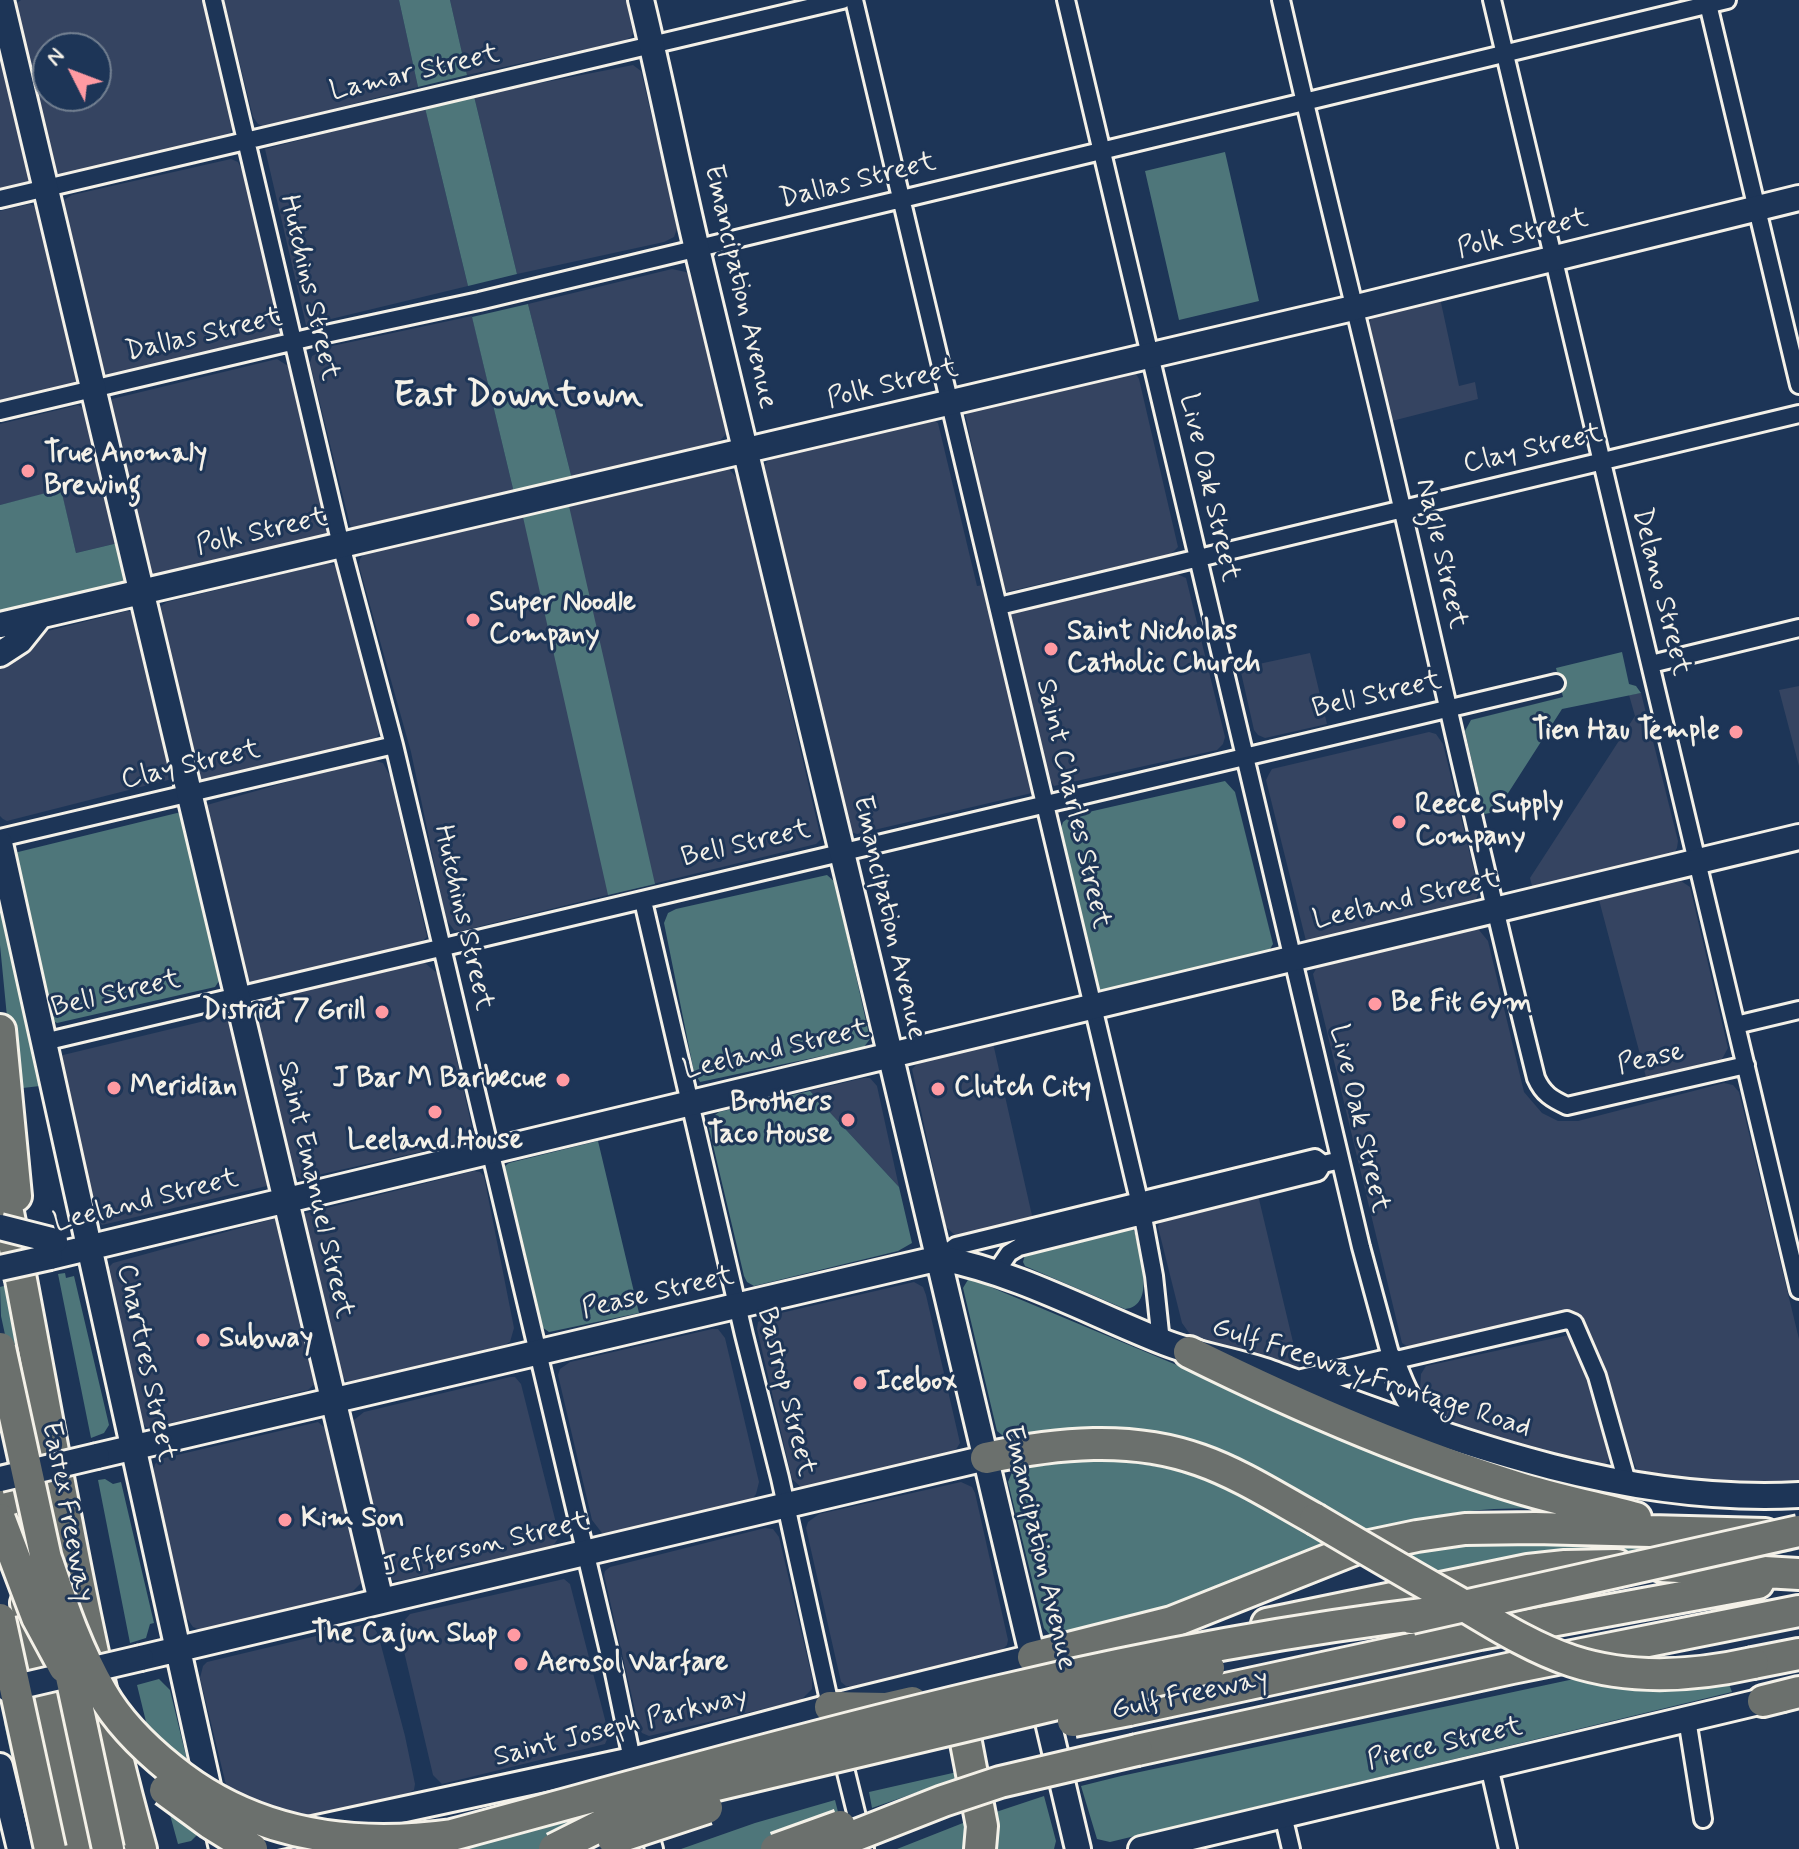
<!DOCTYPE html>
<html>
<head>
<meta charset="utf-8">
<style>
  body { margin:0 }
  #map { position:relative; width:1799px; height:1849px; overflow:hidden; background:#1d3557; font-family:Mynerve,sans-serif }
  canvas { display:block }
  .north { position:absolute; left:32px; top:32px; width:80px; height:80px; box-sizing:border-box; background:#1d3557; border:2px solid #738091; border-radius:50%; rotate:312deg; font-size:22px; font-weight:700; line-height:32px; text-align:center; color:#f4f1e8 }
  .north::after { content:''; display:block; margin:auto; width:28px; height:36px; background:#ff9aa2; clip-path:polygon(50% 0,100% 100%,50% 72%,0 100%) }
</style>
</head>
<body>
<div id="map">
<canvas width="1799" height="1849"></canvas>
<div class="north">N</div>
</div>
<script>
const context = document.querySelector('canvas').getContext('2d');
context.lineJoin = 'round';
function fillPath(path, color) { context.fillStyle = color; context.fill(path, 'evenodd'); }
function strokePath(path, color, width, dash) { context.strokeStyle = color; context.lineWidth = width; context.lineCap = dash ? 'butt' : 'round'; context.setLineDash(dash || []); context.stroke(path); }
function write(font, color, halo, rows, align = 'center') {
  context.font = font + ' Mynerve,sans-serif'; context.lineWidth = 6; context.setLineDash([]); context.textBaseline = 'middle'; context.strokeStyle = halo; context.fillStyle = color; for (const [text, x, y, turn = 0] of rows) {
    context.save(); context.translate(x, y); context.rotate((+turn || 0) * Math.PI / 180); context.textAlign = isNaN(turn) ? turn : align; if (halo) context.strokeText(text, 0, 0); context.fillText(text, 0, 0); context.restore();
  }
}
const built = new Path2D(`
  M21,0H203L233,125L230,134L63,175L57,174L53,170L14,5ZM48,48H96V96H48Z
  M224,0H399L418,87L264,127L258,124L253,117Z
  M450,0H626L633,33L631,37L624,41L467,75Z
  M0,43L31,178L25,184L0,190Z
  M633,65L641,71L676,220L677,229L674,237L664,242L517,274L474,96Z
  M425,108L468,286L306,325L265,149Z
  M231,159L238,162L244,174L281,326L279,334L270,340L109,376L104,375L100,372L61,205L62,201L72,195Z
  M30,204L38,208L40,213L79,375L73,385L0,402V211Z
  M672,269L686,272L690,278L726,434L715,446L572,479L528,304Z
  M1440,298L1459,386L1475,382L1478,399L1392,421L1369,323L1373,315Z
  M472,316L514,493L354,530L350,525L310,363L312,356L332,346Z
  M277,359L288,366L328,525L327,534L324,537L155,577L150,575L110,407L112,399Z
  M1128,371L1135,372L1139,379L1178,547L1171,554L1006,592L1002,588L965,413L972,408Z
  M78,405L87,410L118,543L76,553L61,490L0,505V424Z
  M931,417L938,423L977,586L984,585L1031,777L1032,793L857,834L851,832L847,825L763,475L764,465L777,452Z
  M723,468L729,469L738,479L821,839L816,844L461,931L454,930L446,919L411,752L359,566L360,559L366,551L612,497Z
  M329,563L336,566L344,582L379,733L377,737L374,742L206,783L199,780L157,612L158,608L167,602Z
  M1175,573L1186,578L1225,737L1223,744L1217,750L1054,786L1045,772L1009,621L1010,614L1018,608Z
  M127,611L134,613L174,775L172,779L7,821L3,819L0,816V643Z
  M1310,653L1327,724L1265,738L1258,735L1254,730L1240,668Z
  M1799,686V766L1779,690Z
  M1641,693L1678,841L1677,848L1673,855L1656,861L1533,890L1530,878L1635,716L1629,695Z
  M1429,732L1436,734L1443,744L1479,891L1476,900L1470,904L1312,942L1306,941L1266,780L1269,774L1272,769Z
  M367,759L383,763L390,776L427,937L418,945L252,983L242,972L205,809L207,805Z
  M1681,881L1690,887L1728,1048L1722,1059L1646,1077L1599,900Z
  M1473,929L1479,930L1488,941L1524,1092L1542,1113L1558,1121H1578L1724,1083L1733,1085L1739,1092L1799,1339V1484H1702L1638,1473L1590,1348L1572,1310L1410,1348L1402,1343L1313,974L1318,966L1324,964Z
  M415,962L425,963L437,973L474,1136L469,1141L300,1179L289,1171L250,1013L253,1006L263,1000Z
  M221,1017L229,1018L233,1023L270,1181L267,1186L102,1225L94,1215L58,1064L61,1058L63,1055Z
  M993,1043L1033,1220L957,1237L946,1227L912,1069L919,1062Z
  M863,1078H870L877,1086L899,1187L810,1091Z
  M474,1171L480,1172L484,1176L514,1328L510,1342L503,1346L347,1382L339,1373L301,1219L303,1214Z
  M1258,1195L1293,1342L1301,1373L1291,1374L1192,1337L1182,1323L1158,1227L1161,1220L1169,1215Z
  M273,1219H282L318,1381L308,1390L150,1428L146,1427L139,1419L108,1276L109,1267L113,1263Z
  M914,1282L923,1287L926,1295L960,1443L955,1451L802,1488L792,1479L757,1329L758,1322L768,1316Z
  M712,1329H718L725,1338L759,1482L756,1494L753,1498L609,1535L602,1533L592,1520L558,1375L560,1369L570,1362Z
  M1569,1335L1575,1337L1611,1438V1454L1607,1463L1602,1465L1595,1467L1495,1442L1440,1419L1424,1401L1420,1389L1421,1374L1426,1366Z
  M510,1377H515L521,1384L559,1535L557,1540L553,1546L485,1562L467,1563L404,1580H393L387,1575L353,1426L354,1420L364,1412Z
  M318,1422L328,1430L364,1575L361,1583L350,1594L201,1630L193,1627L184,1614L153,1472L155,1464L160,1459Z
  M961,1482L972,1487L975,1493L1008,1640L1007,1645L999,1653L852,1687L846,1686L841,1682L806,1528L808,1522L819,1514Z
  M765,1528L773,1529L779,1537L812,1677V1689L801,1700L649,1736L642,1733L639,1728L604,1575L605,1571L610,1567Z
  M564,1579L570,1584L609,1735L605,1744L442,1784L433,1775L399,1630L402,1623L410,1614Z
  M362,1625L374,1628L378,1634L405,1736L415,1784L414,1790L408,1793L286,1822L236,1826L200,1678L203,1666L207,1662Z`);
const green = new Path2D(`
  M399,0H450L467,75L418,87Z
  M474,96L517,274L468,286L425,108Z
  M1225,152L1259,301L1179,320L1145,171Z
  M528,304L572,479L514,493L472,317Z
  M61,489L76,553L118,543L125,582L122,585L0,613V505Z
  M569,506L655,884L608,895L523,517Z
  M1622,652L1629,684L1636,686L1641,693L1562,709L1496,812L1484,814L1465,731L1471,720L1563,697L1556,668Z
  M1225,781L1235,792L1273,944L1267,954L1102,992L1095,982L1059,834L1063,822L1071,816Z
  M177,813L182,814L185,819L221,978L215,987L57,1023L51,1020L14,853Z
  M827,875L835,882L870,1039L864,1047L700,1082L694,1072L664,923L668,913L676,909Z
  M0,893L69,1199L64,1200L40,1086L14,1089L0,945Z
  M810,1091L899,1187L912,1243L898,1251L754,1286L747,1282L744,1276L708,1124L711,1118L719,1112Z
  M598,1141L639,1313L549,1332L539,1325L501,1169L509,1163Z
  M1132,1227L1135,1233C1139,1254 1157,1306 1125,1309L1025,1266L1023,1262L1026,1251Z
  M65,1273L66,1278L74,1276L109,1425L104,1433L91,1438L58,1274Z
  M969,1278L1258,1399L1531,1500L1530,1509C1474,1506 1412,1519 1358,1534L1253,1470L1058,1433L1007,1439L997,1431L963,1288Z
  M7,1285L37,1450L30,1451L1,1316L0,1287Z
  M1098,1459C1153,1464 1206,1473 1255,1499C1279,1512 1301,1529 1323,1544L1199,1600L1053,1638L1044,1628L1008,1482L1013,1470L1023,1468Z
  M105,1479L113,1484L121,1482L154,1623L150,1624L146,1638L130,1643L98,1480Z
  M1539,1542L1739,1549L1792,1547L1793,1551L1728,1564L1439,1581L1394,1555L1482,1543Z
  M159,1679L170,1690L190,1773L151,1742L137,1685Z
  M1574,1679C1629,1694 1674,1691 1729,1684L1732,1692L1110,1842L1097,1839L1081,1786L1121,1776Z
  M8,1714L40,1849H31L4,1723Z
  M957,1772L958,1778L872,1808L869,1792Z
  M1044,1796L1056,1841L1054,1849H992L990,1814Z
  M835,1800L840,1820L761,1849H681L755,1823Z
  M622,1803L549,1849H451Z
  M167,1804L201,1831L191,1841L178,1844Z
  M968,1821L969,1834L963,1849H897Z`);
const street = new Path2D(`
  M213,0L341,545L394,745L614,1673L634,1769
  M854,0L1143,1217L1154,1276L1161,1342
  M1066,0L1361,1247L1392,1361L1567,1320L1574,1323L1597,1376L1627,1482
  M1281,0C1320,171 1364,341 1403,512C1447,701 1489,890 1536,1078C1543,1094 1552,1099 1567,1106L1746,1065
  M1492,0L1799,1290
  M1707,0L1799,385
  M0,199L842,0
  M0,411L312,337L479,301L1727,0
  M999,606L1799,414
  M1651,664L1799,628
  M0,838L394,745
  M643,901L744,1335L780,1478L832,1714
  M1736,1025L1799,1010
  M44,1042L1556,683
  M940,1258L956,1246L1315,1158L1323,1164
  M996,1272L1009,1253L1019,1247L1318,1172L1323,1164L1332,1162
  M1687,1719L1703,1819
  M841,1752L865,1849
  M1489,1766L1508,1849
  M1283,1815L1291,1849
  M647,1823L654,1849`);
const secondary = new Path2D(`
  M1,0L381,1601
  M641,0C663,90 680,180 702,270C829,796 955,1322 1078,1849
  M0,625L1353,308L1799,198
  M0,654L20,641L40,616
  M0,843L222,1849
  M50,1257L1799,837
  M1298,1383L1392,1361C1402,1388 1411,1411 1435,1427
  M97,1456L940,1258C1018,1273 1088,1312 1161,1341C1197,1356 1235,1360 1271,1373C1442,1435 1614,1505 1799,1495
  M141,1658L986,1458
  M0,1766L20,1849
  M234,1846L632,1760L830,1707L1033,1657
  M1141,1849L1763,1701L1782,1699`);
const highway = new Path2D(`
  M0,1030L16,1196
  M0,1172C46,1398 79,1627 141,1849
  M1189,1352C1296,1405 1408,1454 1523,1489C1560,1500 1598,1508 1636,1518
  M986,1458C1056,1443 1131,1435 1200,1460C1240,1474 1277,1498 1315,1519
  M0,1484L13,1545
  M1661,1566L1799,1574
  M26,1603L79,1849
  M1267,1624L1528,1570L1565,1566L1617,1565
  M1033,1657L1172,1622L1355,1549L1417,1536L1465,1529L1535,1528L1765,1534
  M1753,1663L1799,1654
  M1763,1701L1799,1692
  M960,1702L959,1706L982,1826L980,1849
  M830,1707L886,1708L912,1702
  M1129,1710L1480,1634L1758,1583
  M1137,1750L1512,1668L1799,1611`);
const secondaryBridge = new Path2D(`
  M0,1227L55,1241
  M0,1268L50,1257
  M0,1479L97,1456
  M8,1689L141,1658`);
const highwayBridge = new Path2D(`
  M0,1348L50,1577
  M0,1519L37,1617L64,1667
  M1315,1519C1364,1548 1413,1577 1463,1605C1498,1626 1533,1648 1572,1661C1630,1680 1695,1676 1753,1663
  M46,1558C62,1605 77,1650 102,1693C119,1723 145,1748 171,1769C252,1835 351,1849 452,1835C775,1748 1098,1652 1431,1613
  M1411,1618L1799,1531
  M0,1619L50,1849
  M64,1644L108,1849
  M1073,1721L1129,1710
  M165,1790L210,1823L252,1849
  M613,1839L707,1808
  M554,1849L630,1811L700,1789L1209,1668
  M776,1849L840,1826
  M821,1849L943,1801L1000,1782L1137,1750`);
const markers = [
  [28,471,8,"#ff9aa2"],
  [473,620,8,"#ff9aa2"],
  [1051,649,8,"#ff9aa2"],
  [1736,732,8,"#ff9aa2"],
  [1399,822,8,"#ff9aa2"],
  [1375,1004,8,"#ff9aa2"],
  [382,1012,8,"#ff9aa2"],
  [563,1080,8,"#ff9aa2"],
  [114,1088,8,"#ff9aa2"],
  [938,1089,8,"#ff9aa2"],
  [435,1112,8,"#ff9aa2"],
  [848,1120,8,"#ff9aa2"],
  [203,1340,8,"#ff9aa2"],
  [860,1383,8,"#ff9aa2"],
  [285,1520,8,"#ff9aa2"],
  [514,1635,8,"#ff9aa2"],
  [521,1664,8,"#ff9aa2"]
];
const streetNames = [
  ["Lamar Street",415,74,-13],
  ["Dallas Street",858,182,-14],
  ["Polk Street",1523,235,-14],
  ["Emancipation Avenue",739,287,77],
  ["Hutchins Street",308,288,77],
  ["Dallas Street",204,336,-13],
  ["Polk Street",893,385,-14],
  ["Clay Street",1533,450,-13],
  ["Live Oak Street",1208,488,77],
  ["Polk Street",262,533,-13],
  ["Nagle Street",1440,554,77],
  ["Delano Street",1660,592,76],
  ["Bell Street",1377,696,-13],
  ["Clay Street",191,766,-13],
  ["Saint Charles Street",1072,804,77],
  ["Bell Street",746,845,-13],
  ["Leeland Street",1406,901,-13],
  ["Hutchins Street",462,918,77],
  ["Emancipation Avenue",888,918,77],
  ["Bell Street",116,995,-13],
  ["Leeland Street",776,1051,-13],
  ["Pease",1651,1060,-13],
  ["Live Oak Street",1358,1119,77],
  ["Saint Emanuel Street",314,1190,77],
  ["Leeland Street",146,1202,-14],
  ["Pease Street",658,1294,-13],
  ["Chartres Street",145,1363,78],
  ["Gulf Freeway Frontage Road",1371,1379,18],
  ["Bastrop Street",785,1392,76],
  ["Eastex Freeway",66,1512,79],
  ["Jefferson Street",486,1546,-13],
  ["Emancipation Avenue",1038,1548,77],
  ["Gulf Freeway",1190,1696,-12],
  ["Saint Joseph Parkway",621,1728,-14],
  ["Pierce Street",1445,1745,-13]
];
const poiNames = [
  ["True Anomaly",44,455],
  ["Brewing",44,487],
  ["Super Noodle",489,604],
  ["Company",489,636],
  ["Saint Nicholas",1067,633],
  ["Catholic Church",1067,665],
  ["Tien Hau Temple",1720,732,"right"],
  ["Reece Supply",1415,806],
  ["Company",1415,838],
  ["Be Fit Gym",1391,1004],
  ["District 7 Grill",366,1012,"right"],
  ["J Bar M Barbecue",547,1080,"right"],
  ["Meridian",130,1088],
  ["Clutch City",954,1089],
  ["Brothers",832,1104,"right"],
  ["Taco House",832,1136,"right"],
  ["Leeland House",435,1142,"center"],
  ["Subway",219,1340],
  ["Icebox",876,1383],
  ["Kim Son",301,1520],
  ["The Cajun Shop",498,1635,"right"],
  ["Aerosol Warfare",537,1664]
];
const districtNames = [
  ["East Downtown",518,397]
];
fillPath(built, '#354461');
fillPath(green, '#4e767a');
strokePath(street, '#f4f1e8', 22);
strokePath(secondary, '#f4f1e8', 30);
strokePath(highway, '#f4f1e8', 36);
strokePath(street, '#1d3557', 16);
strokePath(secondary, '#1d3557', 24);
strokePath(highway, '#6b706d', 30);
strokePath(secondaryBridge, '#f4f1e8', 30, []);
strokePath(highwayBridge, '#f4f1e8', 36, []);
strokePath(secondaryBridge, '#1d3557', 24);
strokePath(highwayBridge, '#6b706d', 30);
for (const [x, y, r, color] of markers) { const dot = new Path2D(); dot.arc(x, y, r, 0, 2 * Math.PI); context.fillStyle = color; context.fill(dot); strokePath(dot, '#1d3557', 3); }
write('28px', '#f4f1e8', '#1d3557', streetNames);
write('bold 28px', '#f4f1e8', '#1d3557', poiNames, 'left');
write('bold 36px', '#f4f1e8', '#1d3557', districtNames);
</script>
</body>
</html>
